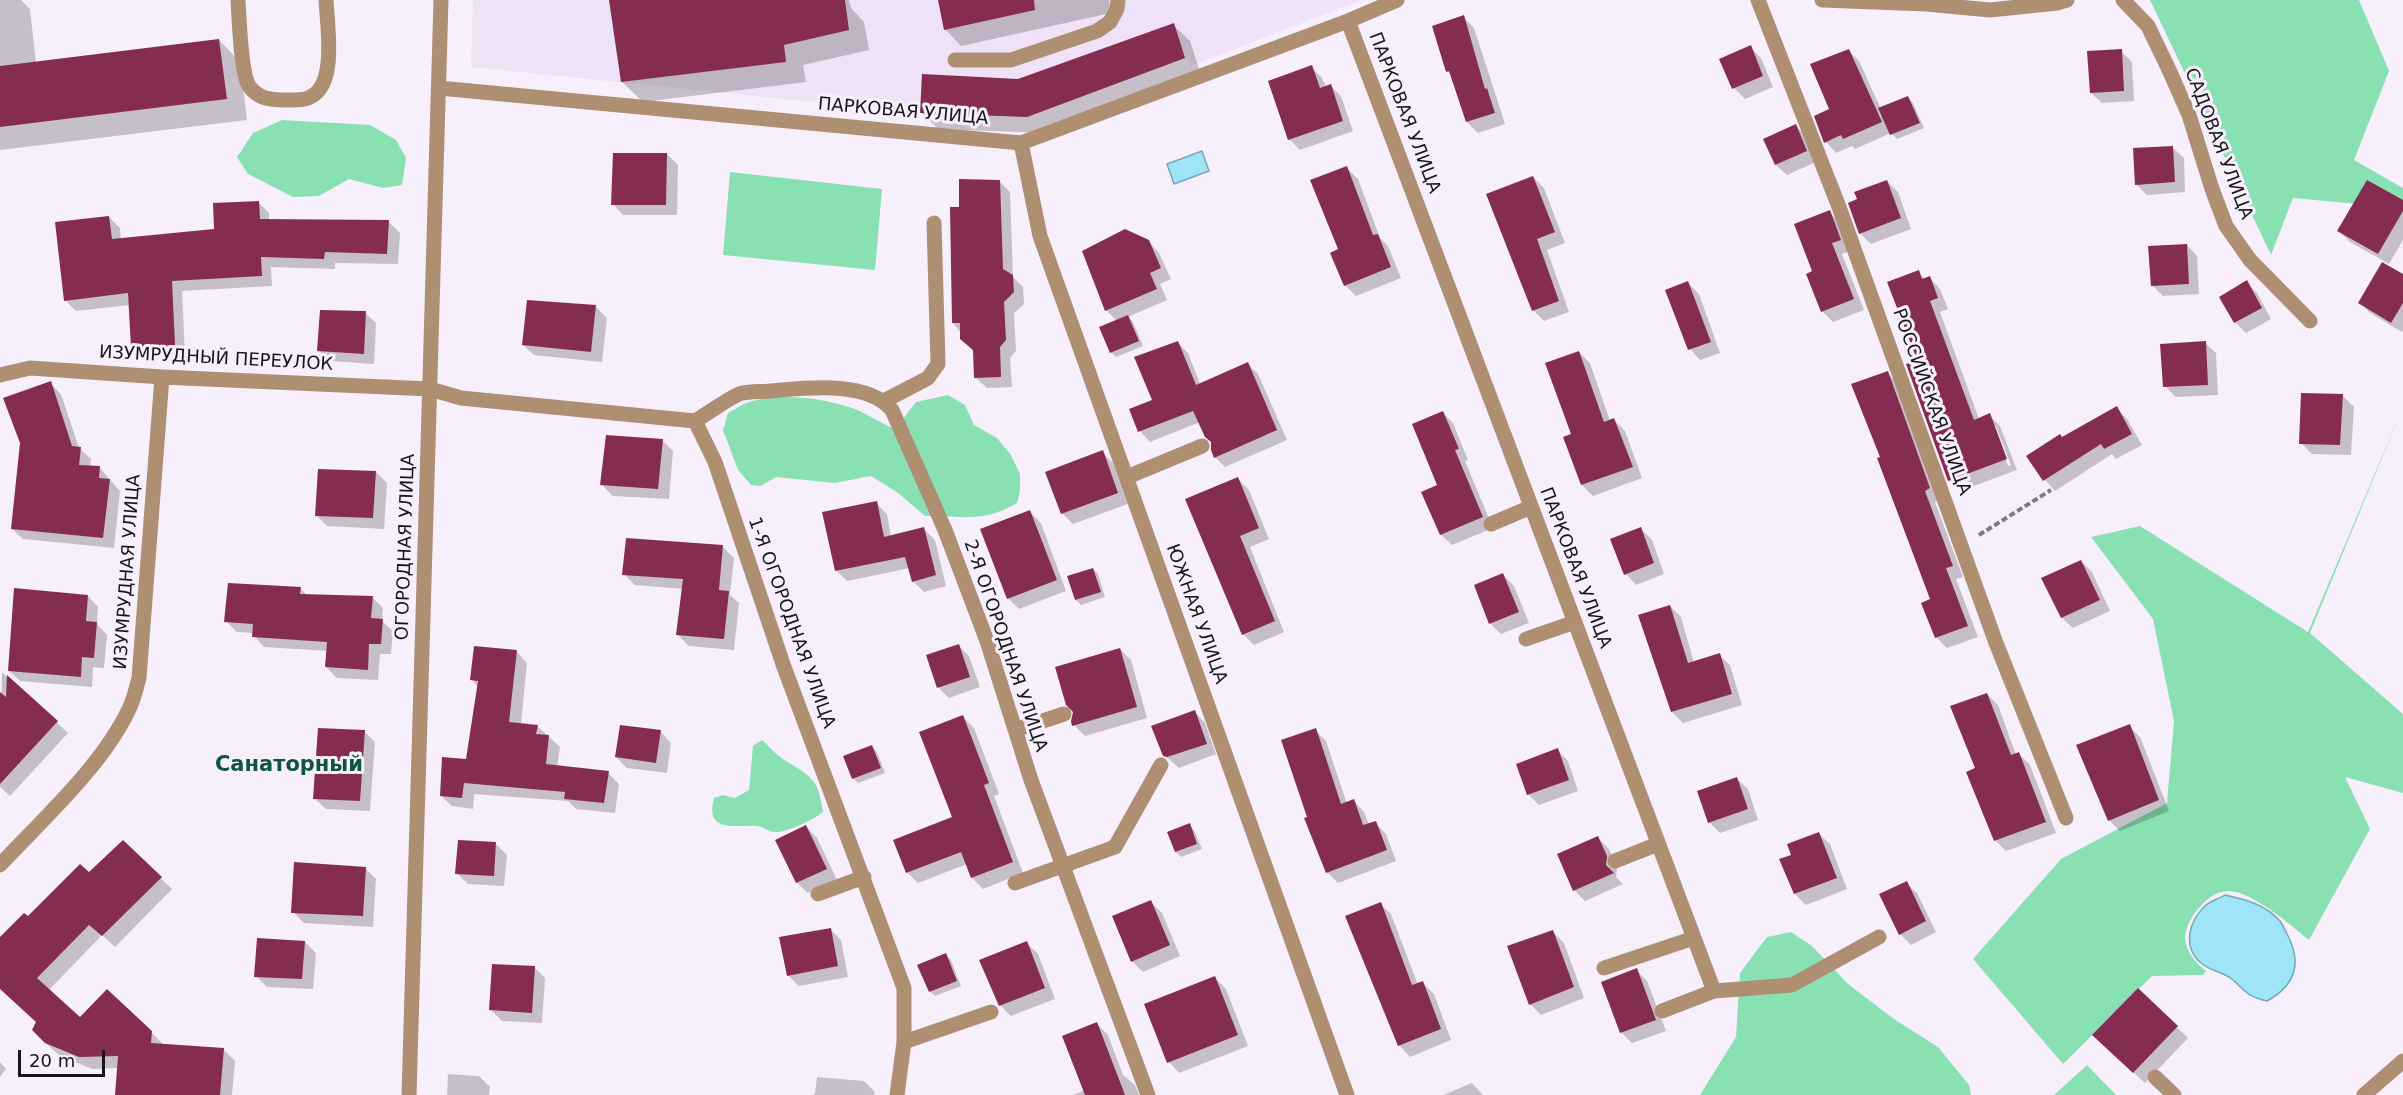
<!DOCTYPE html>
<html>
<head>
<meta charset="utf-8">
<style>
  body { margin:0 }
  #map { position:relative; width:2403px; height:1095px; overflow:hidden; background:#f8effd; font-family:"DejaVu Sans",sans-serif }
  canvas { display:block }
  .scale { position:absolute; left:18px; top:1050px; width:87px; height:27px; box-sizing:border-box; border:3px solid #19161b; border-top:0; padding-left:8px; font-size:18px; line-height:21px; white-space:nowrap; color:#19161b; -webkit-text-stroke:4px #f8effd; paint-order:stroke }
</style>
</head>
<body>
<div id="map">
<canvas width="2403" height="1095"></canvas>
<div class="scale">20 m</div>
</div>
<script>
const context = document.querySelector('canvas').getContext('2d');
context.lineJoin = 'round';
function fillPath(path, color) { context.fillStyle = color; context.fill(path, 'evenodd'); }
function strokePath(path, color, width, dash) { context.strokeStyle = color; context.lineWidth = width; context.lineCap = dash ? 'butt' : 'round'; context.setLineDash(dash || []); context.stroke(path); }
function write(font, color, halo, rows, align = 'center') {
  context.font = font + ' "DejaVu Sans",sans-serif'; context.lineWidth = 6; context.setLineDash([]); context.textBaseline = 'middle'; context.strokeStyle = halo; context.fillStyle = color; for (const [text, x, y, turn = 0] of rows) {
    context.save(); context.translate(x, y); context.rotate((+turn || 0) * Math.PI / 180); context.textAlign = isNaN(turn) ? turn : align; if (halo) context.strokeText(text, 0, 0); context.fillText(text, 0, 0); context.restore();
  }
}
const built = new Path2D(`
  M473,0H1361L1191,66L1188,57L1027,117L920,113L471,67Z`);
const green = new Path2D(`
  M2150,0H2359L2389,71L2354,160L2403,188V208L2293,198L2271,255Z
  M282,120L370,125L396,140L406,158L402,185L383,188L349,179L319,196L293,197L248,174L237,157L253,133Z
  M730,172L882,189L875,270L723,255Z
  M948,395L965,405L974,425L997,438L1011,455L1020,474V491L1017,503C981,524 963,515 925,516L898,493L871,476L835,483L776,477L761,486L751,485L738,470L723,430L728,413C735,409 744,403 753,401C782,393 820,398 849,407C863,411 880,423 895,429L916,402Z
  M2403,407L2310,633L2403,714V793L2345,777L2370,829L2309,940C2292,926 2250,889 2226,891C2207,893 2187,918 2185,937C2185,951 2197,964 2206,971L2203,975L2152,976L2063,1064L1973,959L2061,859L2167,803L2174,721L2153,619L2091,537L2140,526L2308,632Z
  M762,740C769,746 775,754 783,759C811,777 818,777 823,812C815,819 786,833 775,832C769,832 763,827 757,826C738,824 704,835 714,798L723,795L735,798L749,790L753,746Z
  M1791,932L1812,946L1848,984L1894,1019L1938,1047L1969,1085L1971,1095H1700L1736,1037L1740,973L1767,937Z
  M2087,1065L2116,1095H2054Z`);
const water = new Path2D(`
  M1202,151L1209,171L1174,184L1167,164Z
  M2225,895C2245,899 2266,905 2280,921C2283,925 2285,930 2287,934C2302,962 2296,985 2267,1001C2249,997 2246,992 2233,980C2224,972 2210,971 2201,963C2182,947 2189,921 2205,906C2210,901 2219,899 2225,895Z`);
const shadow = new Path2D(`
  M0,0H21L30,9L36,63L219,40L240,62L247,120L0,150Z
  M611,0H849L851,8L864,22L869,50L803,65L806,82L643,102L622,82Z
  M939,0H1109L1111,13L961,46L945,29Z
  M1463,17L1474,28L1505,124L1478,133L1467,122L1453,76L1447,71Z
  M1173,25L1190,41L1201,75L1044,133L938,129L922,113L1019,81Z
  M1750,47L1761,58L1773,87L1745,99L1734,88L1721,60Z
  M1848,50L1859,61L1881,109L1908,97L1913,103L1924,128L1897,139L1891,133L1855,149L1852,146L1836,153L1826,142L1831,109Z
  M2121,51L2132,62L2134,101L2102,103L2091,93Z
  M1311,67L1322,78L1326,87L1331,86L1341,96L1353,131L1300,150L1289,139Z
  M1796,126L1806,136L1816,162L1787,175L1776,165L1765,140Z
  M2173,148L2184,158L2185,192L2147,195L2136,184Z
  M667,154L678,165L677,215H623L613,204Z
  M1347,168L1358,179L1380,238L1388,246L1401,278L1356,296L1345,285L1340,250Z
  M1533,177L1544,188L1565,243L1547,250L1569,312L1544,321L1533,310Z
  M999,181L1010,192L1013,277L1023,287L1024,304L1014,313L1016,351L1010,358L1012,387L987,388L976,378L975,351L953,323L960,209Z
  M1887,181L1898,192L1911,229L1871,244L1860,233L1859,200Z
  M258,202L269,213V220L389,222L400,233L398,264L335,263V269L271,267L272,286L182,291L185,356L143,358L132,347L130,305L76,311L65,300L109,217L120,228L121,240L215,230Z
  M2403,202V240L2389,264L2350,242L2339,231Z
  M1829,212L1840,223L1850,251L1842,254L1864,310L1833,322L1822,311Z
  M1148,241L1159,253L1171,279L1160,284L1167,300L1128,317L1133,322L1143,346L1116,357L1111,352L1117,321L1106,310L1084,252Z
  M2187,245L2197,256L2199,294L2163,296L2152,285Z
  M1918,272L1925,279L1930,278L1940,289L1948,309L1940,312L1979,419L1989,415L2000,426L2017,470L1960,491L1949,480L1915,363L1918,358ZM1993,426H1996L2011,465L2008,466Z
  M2403,276V331L2402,332L2370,313L2360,302Z
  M2246,282L2257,293L2271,319L2246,333L2235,322L2221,297Z
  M1688,283L1699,294L1720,353L1700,360L1690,349Z
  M596,307L607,318L602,362L534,355L523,345Z
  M365,313L376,323L374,364L330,361L319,351Z
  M1178,343L1188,353L1200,384L1248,364L1258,374L1287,440L1225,467L1215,457L1212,442L1200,422L1150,442L1140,431Z
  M2205,343L2216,353L2218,395L2176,397L2165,386Z
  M1579,352L1590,363L1610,421L1614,420L1625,431L1642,478L1593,496L1582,485L1565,438L1573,435Z
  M1887,373L1898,384L1940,499L1935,502L1963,577L1956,579L1978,637L1947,648L1936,637L1932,600L1882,458Z
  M50,383L61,394L79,448L91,459L90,467H99L120,491L114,548L23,539L12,529Z
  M2343,396L2354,407L2351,455L2312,454L2301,443Z
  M2116,408L2127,419L2142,445L2116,459L2112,454L2055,491L2045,480L2028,456Z
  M1442,412L1453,423L1468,460L1465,461L1493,528L1452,545L1441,535L1423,493L1439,486Z
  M662,440L673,451L669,499L613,496L602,485Z
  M1102,452L1113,463L1128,504L1073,524L1063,514L1047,473Z
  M376,472L387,483L384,529L327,526L316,515Z
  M1238,479L1249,490L1269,539L1250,547L1284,632L1254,645L1243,634Z
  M876,503L887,514L891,537L924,529L935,540L946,586L924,592L913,581L910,568L847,581L836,570Z
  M1030,512L1041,523L1066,591L1019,609L1008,598Z
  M1641,529L1652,540L1664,574L1636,585L1626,574Z
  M723,547L734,558L730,595L739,603L734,650L689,646L678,635L683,589L635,585L624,574Z
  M2081,561L2092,572L2110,611L2073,628L2062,618L2043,579Z
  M1093,569L1098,574L1105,597L1081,605L1076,600L1068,577Z
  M1503,575L1514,586L1529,623L1501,634L1490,623Z
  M300,588L308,596L372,597L383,608L382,621L393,631L391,654H380L378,680L337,678L326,667L328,651L264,647L254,636V633L237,632L226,621Z
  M88,596L98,607L97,624L107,635L104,668L93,667L92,687L20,681L9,671Z
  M1670,606L1681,617L1694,663L1719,655L1730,665L1742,705L1683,723L1672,712L1640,616Z
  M958,645L969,656L980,687L949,698L938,687Z
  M1120,649L1131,660L1147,718L1085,736L1074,725Z
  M517,652L527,663L521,724L537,726L560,747L557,767L608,773L619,784L615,813L576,809L568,801L474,794L473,809L452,806L441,796L467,760L478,687L472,680Z
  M2,672L68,733L10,796L0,787Z
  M1987,694L1998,705L2016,755L2019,754L2030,765L2056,833L2006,851L1995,840Z
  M1195,712L1205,723L1216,754L1179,768L1164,755Z
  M963,717L974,728L999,794L994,796L1023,873L983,889L972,878L967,864L918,883L907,872L954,818Z
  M2129,726L2140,737L2169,811L2120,831L2109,820Z
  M1315,730L1326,741L1347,804L1354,801L1364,812L1369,825L1375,823L1386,834L1396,861L1338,883L1327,872L1309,818Z
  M364,731L375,742L370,811L326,809L315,799Z
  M661,732L671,743L667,773L627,768L616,757Z
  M872,747L877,752L885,773L858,783L853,778Z
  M1557,750L1568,761L1578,791L1539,805L1528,794Z
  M1737,779L1748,789L1758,820L1720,833L1709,822Z
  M1189,825L1194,830L1202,849L1181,857L1176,852L1169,832Z
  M806,827L817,838L837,880L808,893L797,883L777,841Z
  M1819,834L1830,844L1847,889L1806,905L1795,894Z
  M1598,838L1609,849L1617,868L1616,877L1623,884L1585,901L1574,890Z
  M123,842L172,889L115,947L102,935L48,991L80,1019L151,1032L163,1044L223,1049L235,1061L232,1095H117L119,1068L92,1069L59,1055L38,1036V1022L0,988V939L89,875Z
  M496,844L507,855L504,886L468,884L457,873Z
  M365,868L376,879L373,927L304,923L293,912Z
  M1906,883L1917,893L1936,932L1911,945L1900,934Z
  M1151,902L1162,913L1180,956L1143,972L1132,961Z
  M1380,904L1391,914L1418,985L1423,983L1434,994L1451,1040L1410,1057L1400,1046L1347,917Z
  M830,929L841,940L848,977L799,986L788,975Z
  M1553,932L1564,943L1584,998L1541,1015L1530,1004Z
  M305,942L316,953L313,989L267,987L256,976Z
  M1027,943L1038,954L1055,999L1011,1016L1000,1005Z
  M946,955L951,960L961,986L935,996L930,991Z
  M535,968L545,978L542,1023L502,1021L491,1010Z
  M1636,970L1647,981L1666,1031L1632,1043L1621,1032Z
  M1215,978L1226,989L1248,1046L1179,1073L1169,1062Z
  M2138,990L2188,1038L2145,1083L2105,1046Z
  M1097,1024L1108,1035L1123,1075L1135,1085L1139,1095H1073L1085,1090Z
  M0,1062L6,1069L0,1077Z
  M448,1074L479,1076L490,1087L489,1095H447Z
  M817,1077L864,1081L875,1092L874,1095H813L815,1093Z
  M1472,1083L1483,1095H1443Z`);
const building = new Path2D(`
  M609,0H845L849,30L784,45L786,62L621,82Z
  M938,0H1034L1035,10L944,30Z
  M1464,15L1485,89L1487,88L1495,113L1466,122L1449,71L1446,72L1432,26Z
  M1174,23L1185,58L1027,117L920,113L922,74L1018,79Z
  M219,39L227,99L0,127V66Z
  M1751,45L1763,76L1732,89L1719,59Z
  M1849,49L1882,122L1843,139L1841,135L1824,143L1814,116L1829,109L1810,64Z
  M2122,49L2124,91L2090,93L2087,51Z
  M1312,65L1320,88L1331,84L1343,121L1288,140L1268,81Z
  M1908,96L1920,123L1890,135L1878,108Z
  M1796,124L1807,151L1775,165L1763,139Z
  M2173,146L2175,182L2135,185L2133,148Z
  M613,153H667L666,205H611Z
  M1347,166L1373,235L1378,234L1391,267L1344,286L1330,253L1338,249L1310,180Z
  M1533,176L1555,232L1537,239L1559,301L1532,311L1486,194Z
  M959,179L1000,180L1003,269L1013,275L1014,292L1004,302L1006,340L1000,347L1001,377L974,378L973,350L960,339V323H952L950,207H959Z
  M1887,180L1901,218L1859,234L1848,203L1857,199L1854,192Z
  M2367,180L2403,200V211L2378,254L2337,231Z
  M259,201L260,219L389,220L387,254L325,252L324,259L261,257L262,276L172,281L175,345L131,348L128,293L64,301L55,222L109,216L112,239L214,229L213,203Z
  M1830,210L1841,240L1832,243L1854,299L1821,312L1806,274L1812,271L1794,224Z
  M1125,229L1149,240L1161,268L1150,273L1157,289L1105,311L1082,251Z
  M2187,244L2189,284L2151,286L2148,246Z
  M2382,262L2403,274V303L2391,323L2358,303Z
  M1919,270L1922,279L1930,276L1938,298L1930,301L1974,420L1990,413L2007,459L1948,481L1906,364L1914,362L1912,358L1916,357L1887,282Z
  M2247,280L2262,308L2234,323L2219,297Z
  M1688,281L1711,342L1688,350L1665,290Z
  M527,300L596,305L591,352L522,345Z
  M320,310L366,311L364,354L317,351Z
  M1128,315L1139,341L1110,353L1099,327Z
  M1178,341L1196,385L1248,362L1277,430L1214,458L1211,450V442L1205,437L1193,411L1138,432L1129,409L1152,400L1134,357Z
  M2206,341L2208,385L2163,387L2160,344Z
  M1579,351L1604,422L1614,418L1633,467L1581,485L1563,437L1571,434L1545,363Z
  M1888,371L1930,488L1925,491L1953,566L1946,568L1968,626L1935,638L1921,603L1930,599L1877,458L1880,457L1851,384Z
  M51,381L72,446L81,447L79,465L100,466L99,478L110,479L103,538L11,529L20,443L3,398Z
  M2301,393L2343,394L2340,445L2299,444Z
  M2117,406L2132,434L2104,449L2101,444L2043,481L2026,456L2060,434L2062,437Z
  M1443,411L1459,449L1455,450L1483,517L1440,535L1421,492L1437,485L1412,424Z
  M606,435L663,439L658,489L600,485Z
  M1103,450L1118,493L1061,514L1045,472Z
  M318,469L376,471L373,518L315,516Z
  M1238,477L1259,528L1240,536L1275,621L1242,635L1185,499Z
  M877,501L884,537L924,527L936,575L912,582L905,557L835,571L822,512Z
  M1030,510L1057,580L1007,599L980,529Z
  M1641,527L1654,563L1624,575L1610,539Z
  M626,538L723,545L719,590L729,591L724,639L676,635L683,579L622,575Z
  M2081,560L2100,600L2061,618L2041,578Z
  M1093,568L1101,592L1075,600L1067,576Z
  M1503,573L1519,612L1489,624L1474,585Z
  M228,583L301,587L300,594L373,596L371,618L383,619L381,644H369L368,670L325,667L327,642L252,637L253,624L224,622Z
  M14,588L88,595L86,621L97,622L94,658L82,657L81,677L8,671Z
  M1670,605L1688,663L1720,653L1732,694L1671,712L1638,615Z
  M959,644L970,677L937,688L926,655Z
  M474,646L517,650L509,722L538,725L536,734L549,735L546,764L609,771L604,803L564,799L565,792L464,783L462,798L440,796L442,757L466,759L478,681L470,680Z
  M1120,648L1137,707L1072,726L1071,721L1073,712L1066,705L1055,667Z
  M7,675L58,721L0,784V692L6,697Z
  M1987,693L2011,755L2019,752L2046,822L1994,841L1966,772L1975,768L1950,706Z
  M1195,710L1207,744L1167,757L1163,756L1151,726Z
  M963,715L989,783L984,785L1013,862L971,878L961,852L906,873L893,840L952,817L919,732Z
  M2130,724L2159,800L2108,821L2076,745Z
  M620,725L661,730L656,763L615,757Z
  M318,728L365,730L360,801L313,799Z
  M1316,728L1341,804L1354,799L1363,825L1376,821L1387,850L1326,873L1304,818L1307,817L1281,740Z
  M872,745L881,768L852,779L843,756Z
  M1558,748L1569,780L1527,795L1516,764Z
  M1737,777L1748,809L1708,823L1697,791Z
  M1190,823L1197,844L1175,852L1167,832Z
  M806,825L827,869L796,883L775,840Z
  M1819,832L1837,878L1794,894L1779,859L1791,855L1787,844Z
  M1598,836L1607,856L1606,865L1614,873L1573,891L1557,854Z
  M123,840L162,877L102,936L89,925L37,978L80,1017L107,989L152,1031L151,1043L224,1048L220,1095H115L118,1056L79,1057L45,1043L32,1030L36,1022L0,989V937L24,913L28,916L80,864L89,872Z
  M458,840L496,842L494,876L455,874Z
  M294,862L366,867L363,916L291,913Z
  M1907,881L1926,921L1899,935L1879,894Z
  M1151,900L1170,945L1131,962L1112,916Z
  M1381,902L1412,985L1423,981L1441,1029L1398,1046L1345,916Z
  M831,928L838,966L787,976L779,937Z
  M1553,930L1574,987L1529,1005L1507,946Z
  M257,938L305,941L302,979L254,977Z
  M1027,941L1045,988L999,1006L979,960Z
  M946,953L957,981L929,992L917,965Z
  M492,964L535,966L532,1013L489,1010Z
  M1637,968L1656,1020L1620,1033L1601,982Z
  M1215,976L1238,1035L1167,1063L1144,1004Z
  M2138,988L2178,1026L2133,1073L2092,1035Z
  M1097,1022L1125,1095H1085L1062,1036Z`);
const path = new Path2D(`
  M1979,535L2051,490`);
const minor = new Path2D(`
  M238,0C239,17 241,74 249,86C258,99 271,100 285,100C294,100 305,101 312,96C337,82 327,24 326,0
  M1758,0L1839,207L1996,643L2066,818
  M1822,0L1926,4L1990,10L2057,3L2067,0
  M2123,0L2148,26L2170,72L2189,115L2212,189L2226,226L2250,260L2310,321
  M1348,21L1397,0
  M955,60H1011L1097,31L1110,22L1117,9L1118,0
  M439,88L1021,143L1348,21L1714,991
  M1021,143L1040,236L1347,1095
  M0,375L30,368L162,377L430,389L461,398L695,421L715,462L784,667L904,988V1042L897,1095
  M884,401L928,378L938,364L934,223
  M695,421C709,413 724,401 739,394C748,391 762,392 771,391C806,388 867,380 892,410L945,530L987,641L1031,780L1148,1095
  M1127,477L1202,446
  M1491,524L1531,507
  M1526,639L1575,622
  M1015,730L1064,714
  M1615,861L1658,844
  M0,865C42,820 103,765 129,709C134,700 136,688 139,678L162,377
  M1015,883L1115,847L1161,765
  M818,894L864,877
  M1604,968L1694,938
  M1662,1011L1714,991L1792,985L1879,937
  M904,1042L991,1012
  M2155,1077L2174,1095
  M409,1095L441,0
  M2364,1095L2403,1061`);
const streetNames = [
  ["ПАРКОВАЯ УЛИЦА",903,112,5],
  ["ПАРКОВАЯ УЛИЦА",1404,113,69],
  ["САДОВАЯ УЛИЦА",2218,144,69],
  ["ИЗУМРУДНЫЙ ПЕРЕУЛОК",216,359,3],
  ["РОССИЙСКАЯ УЛИЦА",1931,402,70],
  ["ОГОРОДНАЯ УЛИЦА",406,547,-88],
  ["ПАРКОВАЯ УЛИЦА",1575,568,69],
  ["ИЗУМРУДНАЯ УЛИЦА",128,572,-86],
  ["ЮЖНАЯ УЛИЦА",1196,614,70],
  ["1-Я ОГОРОДНАЯ УЛИЦА",791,623,70],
  ["2-Я ОГОРОДНАЯ УЛИЦА",1005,646,71]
];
const quarterNames = [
  ["Санаторный",289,766]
];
fillPath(built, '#efe1f6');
fillPath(green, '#89e1b3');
fillPath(water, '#9ee6f7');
strokePath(water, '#76a8b5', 1.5);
fillPath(shadow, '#0003');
fillPath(building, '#852d51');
strokePath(path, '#7e7982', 4, [6, 3]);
strokePath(minor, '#af8f72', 15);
write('18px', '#19161b', '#f8effd', streetNames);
write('bold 21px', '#0c563d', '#f8effd', quarterNames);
</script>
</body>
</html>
